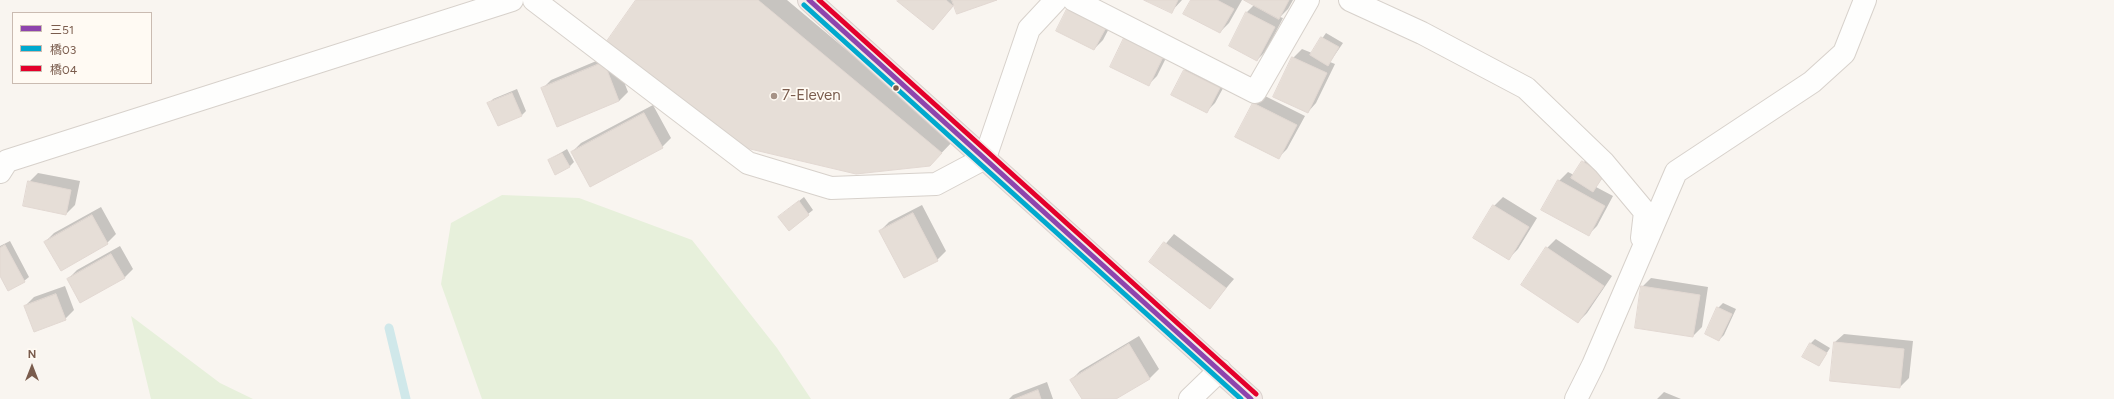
<!DOCTYPE html>
<html>
<head>
<meta charset="utf-8">
<style>
  body { margin:0 }
  #map { position:relative; width:2114px; height:399px; overflow:hidden; background:#f9f5f0; font-family:Figtree,"Noto Sans JP",sans-serif }
  canvas { display:block }
  .legend { position:absolute; left:12px; top:12px; width:140px; height:72px; box-sizing:border-box; background:#fffaf3; border:1px solid #cabbb1; margin:0; padding:5px 7px; list-style:none; font-size:12px; color:#7a5c4d }
  .legend li { display:flex; align-items:center; gap:8px; height:20px }
  .legend b { width:20px; border:1px solid #cabbb1 }
  .north { position:absolute; left:12px; top:347px; width:40px; height:40px; -webkit-text-stroke:3px #fffaf3; paint-order:stroke; rotate:0deg; font-size:11px; font-weight:700; line-height:16px; text-align:center; color:#7a5c4d }
  .north::after { content:''; display:block; margin:auto; width:14px; height:18px; background:#7a5c4d; clip-path:polygon(50% 0,100% 100%,50% 72%,0 100%) }
</style>
</head>
<body>
<div id="map">
<canvas width="2114" height="399"></canvas>
<ul class="legend">
<li><b style="height:5px;background:#8e44ad"></b>三51</li>
<li><b style="height:5px;background:#00a9ce"></b>橋03</li>
<li><b style="height:5px;background:#e4002b"></b>橋04</li>
</ul>
<div class="north">N</div>
</div>
<script>
const context = document.querySelector('canvas').getContext('2d');
context.lineJoin = 'round';
function fillPath(path, color) { context.fillStyle = color; context.fill(path, 'evenodd'); }
function strokePath(path, color, width, dash) { context.strokeStyle = color; context.lineWidth = width; context.lineCap = dash ? 'butt' : 'round'; context.setLineDash(dash || []); context.stroke(path); }
function write(font, color, halo, rows, align = 'center') {
  context.font = font + ' Figtree,sans-serif'; context.lineWidth = 3.5; context.setLineDash([]); context.textBaseline = 'middle'; context.strokeStyle = halo; context.fillStyle = color; for (const [text, x, y, turn = 0] of rows) {
    context.save(); context.translate(x, y); context.rotate((+turn || 0) * Math.PI / 180); context.textAlign = isNaN(turn) ? turn : align; if (halo) context.strokeText(text, 0, 0); context.fillText(text, 0, 0); context.restore();
  }
}
const green = new Path2D(`
  M502,195L579,198L692,240L777,348L811,399H482L441,284L451,223Z
  M131,316L220,383L253,399H151Z`);
const shadow = new Path2D(`
  M637,0H787L954,140L930,165Z
  M899,0H994L955,4L933,29Z
  M1147,0H1182L1171,12Z
  M1192,0H1242L1229,23L1220,32Z
  M1245,0H1293L1288,9L1280,17L1283,18L1266,51L1257,60L1246,13L1254,5Z
  M1116,15L1103,40L1094,49L1057,31Z
  M1134,30L1171,48L1157,76L1148,85L1125,39Z
  M1326,33L1343,43L1330,62L1335,64L1316,103L1308,112L1293,58L1302,49L1312,53Z
  M613,54L628,92L619,101L542,89L551,80Z
  M1193,61L1228,79L1215,103L1206,112L1172,94L1185,70Z
  M517,89L526,111L521,116L489,104L493,99Z
  M1263,95L1305,116L1287,149L1278,158L1237,137L1254,103Z
  M653,105L671,138L662,147L572,152L581,143Z
  M567,149L574,162L569,167L549,160Z
  M1588,157L1608,170L1596,187L1613,196L1597,226L1588,235L1559,181L1568,172L1574,175Z
  M38,173L80,181L75,205L66,214L29,182Z
  M804,197L813,210L808,214L779,217Z
  M1503,197L1537,218L1518,249L1509,258L1494,206Z
  M922,205L946,251L937,260L880,231L889,222Z
  M101,207L116,234L107,243L45,242L54,233Z
  M1174,234L1234,279L1210,307L1150,262Z
  M1556,239L1612,276L1587,313L1578,322L1547,248Z
  M10,241L29,277L24,281L0,274V246Z
  M120,246L133,269L124,278L68,279L77,270Z
  M1651,278L1708,287L1702,327L1693,336L1642,287Z
  M65,286L74,310L65,319L25,306L34,297Z
  M1723,303L1736,309L1724,335L1719,340L1718,308Z
  M1844,334L1913,341L1909,378L1900,387L1835,342Z
  M1139,336L1159,369L1150,378L1114,399H1083L1071,380L1080,371Z
  M1815,339L1830,348L1819,365L1810,344Z
  M1047,382L1053,399H1009L1013,395Z
  M1664,392L1681,399H1657Z`);
const stream = new Path2D(`
  M389,328L406,399`);
const building = new Path2D(`
  M636,0H758L942,153L930,166L856,174L746,148L605,44Z
  M898,0H946L953,6L933,30L897,1Z
  M952,0H997L957,14Z
  M1144,0H1178L1172,13Z
  M1191,0H1217L1234,9L1220,33L1183,14Z
  M1244,0H1289L1279,19Z
  M1069,5L1108,24L1094,50L1056,31Z
  M1246,12L1275,27L1257,61L1229,46Z
  M1321,37L1339,47L1328,66L1310,55Z
  M1124,38L1163,57L1149,86L1110,67Z
  M1292,57L1327,73L1308,113L1273,97Z
  M604,62L619,101L557,127L541,88Z
  M1184,70L1220,88L1207,113L1171,95Z
  M512,93L522,116L498,126L487,103Z
  M1253,103L1297,125L1279,159L1235,137Z
  M644,113L663,148L590,187L571,152Z
  M562,153L570,167L555,175L548,160Z
  M1582,161L1604,175L1593,192L1571,178Z
  M1558,180L1605,206L1589,236L1541,210Z
  M28,181L71,190L66,215L23,206Z
  M799,201L809,215L789,231L778,217Z
  M1493,205L1529,227L1509,260L1473,238Z
  M913,213L938,261L904,278L879,231Z
  M92,215L108,244L61,271L44,242Z
  M1164,242L1226,288L1210,309L1149,262Z
  M5,245L25,282L8,291L0,276V248Z
  M1546,247L1604,286L1578,323L1521,285Z
  M111,254L125,278L80,303L67,279Z
  M1641,286L1700,295L1693,337L1635,328Z
  M56,294L66,320L34,332L24,306Z
  M1717,307L1732,314L1719,341L1705,334Z
  M1834,342L1904,349L1900,388L1830,381Z
  M1810,343L1827,353L1819,366L1802,357Z
  M1129,344L1150,379L1116,399H1082L1070,380Z
  M1038,390L1041,399H1015Z`);
const minor = new Path2D(`
  M534,0L748,163L831,188L936,184L985,158L1029,29L1056,0
  M1074,0L1255,92L1308,0
  M1350,0L1422,33L1526,88L1604,163L1645,212L1642,238
  M0,172L7,161L512,0
  M1190,399L1220,370
  M1576,399L1593,365L1676,172L1812,82L1844,53L1865,0`);
const highway = new Path2D(`
  M809,0L1251,399`);
const bus1 = new Path2D(`
  M809,0L1251,399`);
const bus2 = new Path2D(`
  M804,5L1241,399`);
const bus3 = new Path2D(`
  M819,0L1256,394`);
const markers = [
  [896,88,3.5,"#7a5c4d"],
  [774,96,4,"#a69286"]
];
const poiNames = [
  ["7-Eleven",782,96]
];
fillPath(green, '#e7f0db');
fillPath(shadow, '#0003');
strokePath(stream, '#d0e8ea', 9);
fillPath(building, '#e6ded7');
strokePath(building, '#e2d8d2', 1);
strokePath(minor, '#d7d1cb', 24);
strokePath(highway, '#dad1cc', 24);
strokePath(minor, '#fefefd', 22);
strokePath(highway, '#f2eae7', 22);
strokePath(bus1, '#8e44ad', 5);
strokePath(bus2, '#00a9ce', 5);
strokePath(bus3, '#e4002b', 5);
for (const [x, y, r, color] of markers) { const dot = new Path2D(); dot.arc(x, y, r, 0, 2 * Math.PI); context.fillStyle = color; context.fill(dot); strokePath(dot, '#fffaf3', 1.5); }
write('15px', '#7a5c4d', '#fffaf3', poiNames, 'left');
</script>
</body>
</html>
